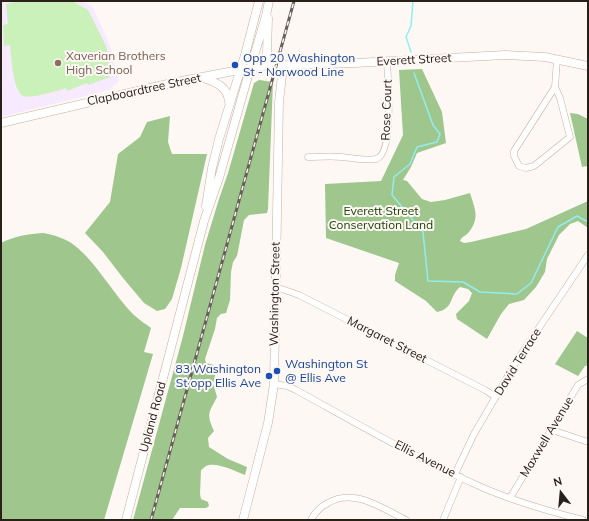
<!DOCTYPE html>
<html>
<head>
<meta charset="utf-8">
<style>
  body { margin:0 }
  #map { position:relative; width:589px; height:521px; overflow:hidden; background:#fef8f5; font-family:Mulish,sans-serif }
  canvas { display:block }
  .frame { position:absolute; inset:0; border:2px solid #2a201a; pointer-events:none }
  .north { position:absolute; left:541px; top:473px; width:40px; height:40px; -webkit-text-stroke:3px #fef8f5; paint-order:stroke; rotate:344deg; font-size:11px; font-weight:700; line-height:16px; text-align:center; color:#2a201a }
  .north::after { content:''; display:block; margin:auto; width:14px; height:18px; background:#2a201a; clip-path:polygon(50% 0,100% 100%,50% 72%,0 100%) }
</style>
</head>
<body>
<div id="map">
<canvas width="589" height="521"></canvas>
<div class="frame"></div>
<div class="north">N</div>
</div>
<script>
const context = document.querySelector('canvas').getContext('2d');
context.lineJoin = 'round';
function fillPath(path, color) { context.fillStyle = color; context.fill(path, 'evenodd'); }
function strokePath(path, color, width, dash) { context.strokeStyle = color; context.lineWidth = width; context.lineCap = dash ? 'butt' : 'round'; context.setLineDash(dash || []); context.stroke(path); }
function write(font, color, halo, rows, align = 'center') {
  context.font = font + ' Mulish,sans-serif'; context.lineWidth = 4; context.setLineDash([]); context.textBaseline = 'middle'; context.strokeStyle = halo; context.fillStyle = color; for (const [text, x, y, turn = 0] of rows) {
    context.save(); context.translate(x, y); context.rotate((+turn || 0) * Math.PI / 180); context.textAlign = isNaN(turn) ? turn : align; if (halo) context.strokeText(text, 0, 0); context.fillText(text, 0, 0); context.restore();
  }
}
const education = new Path2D(`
  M1,1H80L92,6L110,45L119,81L109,90L1,117Z`);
const green = new Path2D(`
  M20,1H72L88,10L106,46L111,70L108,72L110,77L88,85L87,83L67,91L66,88C58,91 30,99 23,96C13,91 11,56 10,45L4,46L3,25L8,24L6,4Z`);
const forest = new Path2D(`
  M422,69L442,112L446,143L417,153L411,167L403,180L407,181L422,199L431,202L445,200L470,193C475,209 480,218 469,232C466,236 462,236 460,241L464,243L471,242L526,229L588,201V228L578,221L570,224L559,235L547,259L545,272L536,287L524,300L509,304L501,314L487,339L457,319L456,314L469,301L472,293L468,289L460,287C449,296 454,309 437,312L426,301L395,281V275L399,263L326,238L325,184L381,181L403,135L399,70Z
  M259,80L273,82L268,209L267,213L249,215L244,220L237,256L233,262L231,272L230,300L226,313L221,314L217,318L215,329L205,359L206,363L218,366L213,383L217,397C209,413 206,413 214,431L208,438L209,447L228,459L247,467L245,475C236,471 215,461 206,466C204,467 203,469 201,470L200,494L201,499L208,502L209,506L206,508H180L172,520H133L183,336L205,245L219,199L228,173L254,83Z
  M570,113L578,114L588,119V166L582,167Z
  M170,116L168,142L172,154H207L181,268L172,299L165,309L157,311L144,303L123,278L103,252L85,233L110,202L118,154L140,137L147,122Z
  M43,233C54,235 65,238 74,245C97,263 113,294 134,315C139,320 146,324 151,328L144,352L153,354L104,520H1V243C15,236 28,234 43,233Z
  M577,331L588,338V365L585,366L578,376L555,364Z`);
const stream = new Path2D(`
  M411,52L406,37L411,26L413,1
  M414,73L433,125L440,134L437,142L417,147L410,164L394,177L392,195L423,232L428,281L463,282L480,292L517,294L531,283L558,227L577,216L588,222`);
const street = new Path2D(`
  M555,87L560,98L570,137L534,166L526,168L519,166L514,156V151Z
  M555,87L557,59
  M308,157C319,157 331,156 342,157C353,158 365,161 376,159C394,155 388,78 387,62
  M276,287L299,295L485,390L496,397
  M274,384L287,386L296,390C356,423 416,458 479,486C512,501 548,511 583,520
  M552,430L588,442
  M455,474L474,434L516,362L588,255
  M510,498L578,385L588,379
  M311,520C315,512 320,507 328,503C354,487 383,509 406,520
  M443,520L461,477`);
const secondary = new Path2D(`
  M268,18L267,54L270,60L281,65
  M203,78C216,82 228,87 229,102
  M1,123L176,82L260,66L355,63L505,55L545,57L588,66
  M206,206L212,168L219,139L245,55L259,1
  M126,520L204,221L219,178L246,83L266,16L269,1
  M243,520L268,423L274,384L279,102L283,66`);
const rail = new Path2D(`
  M151,520L294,1`);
const markers = [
  [58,63,4,"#8d6e63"],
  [235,65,4,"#1a4fb4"],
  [277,371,4,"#1a4fb4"],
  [269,376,4,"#1a4fb4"]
];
const educationNames = [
  ["Xaverian Brothers",66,56],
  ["High School",66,70]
];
const transitNames = [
  ["Opp 20 Washington",243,58],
  ["St - Norwood Line",243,72],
  ["Washington St",285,364],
  ["@ Ellis Ave",285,378],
  ["83 Washington",261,369,"right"],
  ["St opp Ellis Ave",261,383,"right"]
];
const streetNames = [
  ["Everett Street",414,60,-3],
  ["Clapboardtree Street",144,90,-12],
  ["Rose Court",387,110,-88],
  ["Washington Street",275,294,-89],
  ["Margaret Street",387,340,27],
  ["David Terrace",518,362,-58],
  ["Upland Road",153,417,-75],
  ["Maxwell Avenue",547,437,-59],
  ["Ellis Avenue",425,459,27]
];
const parkNames = [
  ["Everett Street",381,211],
  ["Conservation Land",381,225]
];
fillPath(education, '#f7eafe');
fillPath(green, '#caf1b9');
fillPath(forest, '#9ec68d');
strokePath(stream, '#90eef0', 1.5);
strokePath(street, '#c7ae9f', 7);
strokePath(secondary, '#c7ae9f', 9);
strokePath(street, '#fff', 6);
strokePath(secondary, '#fff', 8);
strokePath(rail, '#685f5a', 3);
strokePath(rail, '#fef8f5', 1.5, [4.5]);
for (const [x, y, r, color] of markers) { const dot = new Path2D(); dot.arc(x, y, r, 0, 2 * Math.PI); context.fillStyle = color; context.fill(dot); strokePath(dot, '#fef8f5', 1.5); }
write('12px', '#785e54', '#fef8f5', educationNames, 'left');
write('12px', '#164399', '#fef8f5', transitNames, 'left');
write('12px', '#2a201a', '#fef8f5', streetNames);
write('12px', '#1d4205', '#fef8f5', parkNames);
</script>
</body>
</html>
